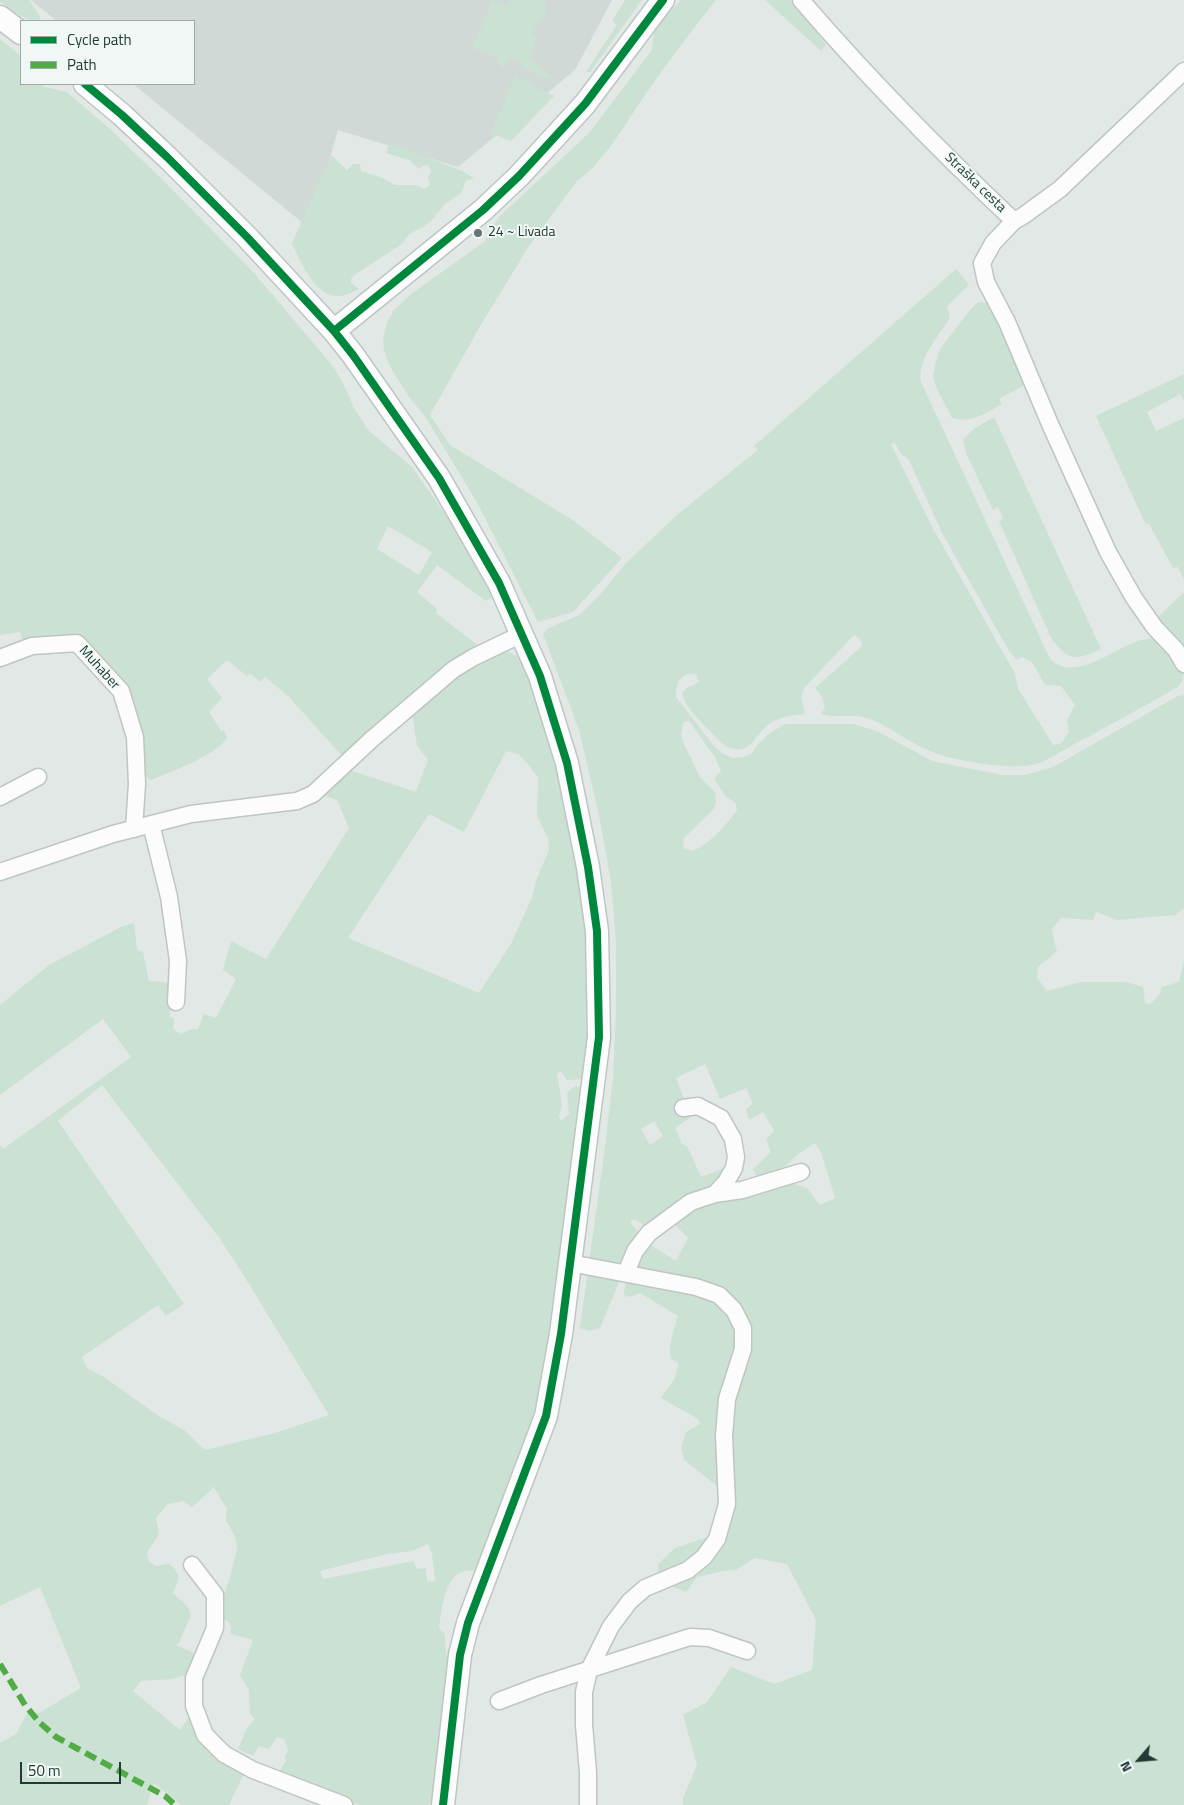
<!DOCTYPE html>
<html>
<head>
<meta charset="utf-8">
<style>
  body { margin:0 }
  #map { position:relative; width:1184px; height:1805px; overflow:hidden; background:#e2e8e5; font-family:"Titillium Web",sans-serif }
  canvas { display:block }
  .legend { position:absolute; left:20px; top:20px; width:175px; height:65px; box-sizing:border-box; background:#f0f7f4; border:1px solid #9daba8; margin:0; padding:6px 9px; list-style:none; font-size:15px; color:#213a35 }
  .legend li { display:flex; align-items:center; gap:10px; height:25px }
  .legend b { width:25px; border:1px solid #9daba8 }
  .north { position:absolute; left:1114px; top:1735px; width:50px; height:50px; -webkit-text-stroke:4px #f0f7f4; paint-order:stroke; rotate:243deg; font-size:14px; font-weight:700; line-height:20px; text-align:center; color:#213a35 }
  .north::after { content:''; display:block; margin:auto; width:18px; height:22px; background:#213a35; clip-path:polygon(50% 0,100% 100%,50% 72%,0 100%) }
  .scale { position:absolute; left:20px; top:1762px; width:101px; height:22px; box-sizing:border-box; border:2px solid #213a35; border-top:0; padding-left:6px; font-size:15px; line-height:18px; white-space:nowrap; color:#213a35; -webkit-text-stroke:4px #f0f7f4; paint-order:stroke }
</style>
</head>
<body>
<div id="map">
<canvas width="1184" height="1805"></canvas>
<ul class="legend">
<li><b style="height:6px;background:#00873e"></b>Cycle path</li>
<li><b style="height:6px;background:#52ac45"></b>Path</li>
</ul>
<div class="north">N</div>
<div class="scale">50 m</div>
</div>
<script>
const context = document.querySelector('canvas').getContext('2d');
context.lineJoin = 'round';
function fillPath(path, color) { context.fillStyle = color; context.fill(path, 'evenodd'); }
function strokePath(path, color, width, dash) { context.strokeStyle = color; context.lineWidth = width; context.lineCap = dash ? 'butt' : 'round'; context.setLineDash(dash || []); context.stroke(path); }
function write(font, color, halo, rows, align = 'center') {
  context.font = font + ' "Titillium Web",sans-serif'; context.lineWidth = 4; context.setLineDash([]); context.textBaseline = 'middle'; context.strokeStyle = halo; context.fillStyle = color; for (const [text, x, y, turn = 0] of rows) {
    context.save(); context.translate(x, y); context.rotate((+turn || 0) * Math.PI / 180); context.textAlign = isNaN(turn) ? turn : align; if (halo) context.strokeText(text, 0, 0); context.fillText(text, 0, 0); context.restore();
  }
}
const built = new Path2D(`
  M31,0H612L575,70L458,167L338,130L309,228L133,84H194V21H57Z`);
const green = new Path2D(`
  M0,0H29L41,18L38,21C24,21 11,9 0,2Z
  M509,0H548L544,6L548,11L532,33L538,37L529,58L552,77L548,79C540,76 532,73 526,68C522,66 518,58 513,58C507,58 504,66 502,70L497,58L472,48L492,1L508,5Z
  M625,0H642L590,72H586L617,25L612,21Z
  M681,0H716C691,31 668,62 645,95C625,124 606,160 577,181L527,249L479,328L430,415L450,445L574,521L622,558L573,612L538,622L479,506L426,418L409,397L389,365L384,350L383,338L387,323L393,311L410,295L484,242L499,217L589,133L652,50L654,30Z
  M765,0H792L826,45L821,51Z
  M0,39L21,56V84H41L45,87L67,92L111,130L166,183L254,273L332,365L343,383L354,408L369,431L412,467L466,544L493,597L486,601L437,565L417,592L437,609L436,613L480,647L344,758L289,697L265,677L260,682L250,673L247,676L227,660L207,679L222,698L209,712L221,731L224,730L227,738C217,755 170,772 151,780L144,775L128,705L77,648L26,655L20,632L0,635ZM388,526L432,552L419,575L377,549Z
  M515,76L554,96L511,141L491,133Z
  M389,143L462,171L474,178L466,181L461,193L444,205L432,220L423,227L409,234L402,244L356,274L351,279V283L359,289C353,292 347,295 340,296C315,298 300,261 292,243L331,155L347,170L353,164H360L361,171L383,178L395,185H416L424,189L430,185L428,176L431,173V170L428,165L422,166L419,169L409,160L386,153Z
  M956,269L969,285L947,306L950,318C938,337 917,359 921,382L1050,659C1076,684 1114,647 1142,640C1146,639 1150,638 1154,638C1165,641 1178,663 1184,673L1182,682L1176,688C1141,708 1105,728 1069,747C1058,753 1044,763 1031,765C1008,770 960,761 937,754C914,746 893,728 870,719C854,712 837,719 821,714L825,707L822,697L815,688L862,646L860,639L854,635L805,687L801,697L805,714C793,715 779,717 769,724C762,729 758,736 753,742C736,759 721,744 709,730C698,719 686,708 682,693L687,688L699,682L696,675C681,670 675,685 676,697L714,746L722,753L733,758L744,757L752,753L758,744L770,733L785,724H853L879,732L932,761L1003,775H1025L1053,767L1178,696L1184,695V908L1175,915L1117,920L1096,912L1093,920L1061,918L1052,929L1054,942L1057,951L1038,967L1037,978L1047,991L1081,982H1126L1143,987L1145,1003L1150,1004L1159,995L1162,987L1179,982L1184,961V1805H683V1798L697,1765L683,1715L707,1702L731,1667L774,1684L812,1670L816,1620L787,1564L755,1558L736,1570L723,1571L697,1577L686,1592L659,1582L658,1564L675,1548L711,1536L727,1523L721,1489L684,1460L681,1448L686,1432L700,1424L698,1419L661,1398L674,1380L679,1364C677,1362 674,1361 672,1359C666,1350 675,1326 678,1316L640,1293L629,1297L624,1295C625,1275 638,1260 649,1244L676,1261L688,1238L677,1227L674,1219L699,1204L788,1182L807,1188L820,1205L835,1198L822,1155L815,1143L797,1155L775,1176L759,1182L753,1169L771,1152L766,1139L774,1131L763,1112L749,1120L746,1109L753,1104L746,1088L720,1099L705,1064L676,1078L691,1117L675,1128L682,1144L687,1146L701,1177L730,1166L720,1181L648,1228L634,1219L630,1222L640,1234L628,1260L600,1328L589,1331L580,1328L604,1154L613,1079L616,1010V943L611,882L599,815L579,730L543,634L547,629L579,615L597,598L627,562L678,514L758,450L754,446ZM895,443L901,454L909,460L941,531L1009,651L1017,660L1022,657L1032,662L1045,685L1061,686L1075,705L1067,720L1069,731L1062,743L1053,745L1019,690L1014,672L931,525L891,444ZM689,721L715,757L721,771L714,779L726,797L735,802L737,810C725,826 710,844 692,851L684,848L683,839L714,809L716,801L715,792L700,777L684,744L681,736L683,722ZM654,1121L663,1136L650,1145L641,1129Z
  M983,302L990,305L1028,383L999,399L1002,404C986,413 970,424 952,418L936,387L933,376L936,361L940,349L969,311L977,303Z
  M1184,374V401L1180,394L1147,412L1156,431L1184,418V580L1178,567L1173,568L1149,524L1145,523L1096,416Z
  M994,417L1101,649C1075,661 1068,661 1051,638L999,521L1003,519L998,507L993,510L966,453L963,439L974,429Z
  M1184,592V645L1179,644L1155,620Z
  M508,652L522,658L550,729L591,930L590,1014L586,1079L567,1080L562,1072L557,1073L562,1105L559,1116L561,1121L569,1114L567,1093L575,1086H585L556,1307L539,1396L500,1520L475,1571C445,1565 442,1607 439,1628L445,1634L446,1656L450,1658L435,1799L428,1805H362L345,1802L277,1776L286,1760L284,1758L288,1750L284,1739L277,1737L269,1749L259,1746L253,1756L238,1749L247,1728L255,1719L250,1714L249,1690L240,1675L253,1640L231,1634L230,1623L221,1617L223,1596L230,1578L237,1548L235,1537L226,1520L227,1509L213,1486L211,1490L192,1507L183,1501L168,1504L156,1518L159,1534L147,1553L148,1560L156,1566L169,1564L175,1569L179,1577L173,1593C181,1602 187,1602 191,1615L179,1643L176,1645L198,1655L190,1677L185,1675L173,1679L141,1681L133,1691L180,1730L191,1714L244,1774L229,1805H181L154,1783L147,1805H0V1743L16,1734L28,1712L39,1713L81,1688L40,1587L0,1606V1145L3,1149L131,1057L103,1019L0,1095V1005L49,965L123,926L134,923L137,950L143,952L149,981L166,982L176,992L169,1017L174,1018L173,1029L181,1034L191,1029H198L204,1014L216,1018L236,979L223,970L231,941L266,959L349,828L337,800L320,794L349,770L416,792L428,760L417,746L412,711C439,688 473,657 508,652ZM506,751L518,754L528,764L538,778L537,815L548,839L549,850L537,878L532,897L511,944L479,993L348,938L429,814L464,832ZM102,1085L220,1239L241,1271L329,1415L275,1433L205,1450L184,1430L159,1416L104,1377L87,1368L82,1357L158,1305L166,1316L184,1304L58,1121ZM428,1544L432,1554L435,1581L427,1582L426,1568L417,1569L413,1561L323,1579L320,1571L387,1554L412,1551Z`);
const street = new Path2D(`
  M801,0C868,78 940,151 1014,221L1023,216L1060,189L1184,71
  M1014,221L993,243L982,263L986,282L1007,322L1050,424L1108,552L1134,598L1155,628L1176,650L1184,664
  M0,658L32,646L77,643L121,691L135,737L137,784L134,829
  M0,797L38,777
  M151,824L169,897L178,961L176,1002
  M0,872L113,834L191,814L297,801L313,794L372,739L454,669L474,657L522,634
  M715,1194L742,1190L801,1172
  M570,1263L696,1287L719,1295L734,1310L743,1328V1349L727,1399L724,1436L727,1504L717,1539L704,1557L688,1570L645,1588L630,1601L611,1626L589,1670L584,1692V1725L588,1772V1805
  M626,1273L635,1251L649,1233L691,1202L715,1194L726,1182L734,1168L736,1157L733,1139L721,1118L698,1106L683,1108
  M192,1565L215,1595V1628L194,1678V1706L205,1735L224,1754L253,1770L344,1805
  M499,1701L541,1685L690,1637L709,1638L747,1651`);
const secondary = new Path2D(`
  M0,17L21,33
  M85,84L122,115L167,157L247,237L334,331L353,355L439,478L499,583L540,676L567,763L588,867L597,931L599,1037L561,1334L546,1416L468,1623L460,1655L443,1805
  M334,331L483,210L519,176L585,104L663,0`);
const quiet = new Path2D(`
  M0,1664L25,1705L39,1722L56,1737L165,1796L175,1805`);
const cycleway = new Path2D(`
  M85,84L122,115L167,157L247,237L334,331L353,355L439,478L499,583L540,676L567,763L588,867L597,931L599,1037L561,1334L546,1416L468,1623L460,1655L443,1805
  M334,331L483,210L519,176L585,104L663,0`);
const markers = [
  [478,233,5,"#657773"]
];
const streetNames = [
  ["Straška cesta",975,183,44],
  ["Muhaber",99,668,48]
];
const poiNames = [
  ["24 ~ Livada",488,233]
];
fillPath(built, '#d0d9d5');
fillPath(green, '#cbe1d3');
strokePath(street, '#bfc5c2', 19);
strokePath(secondary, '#bec6c3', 25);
strokePath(street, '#fbfcfb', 16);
strokePath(secondary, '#fbfcfb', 22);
strokePath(quiet, '#52ac45', 6, [12, 6]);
strokePath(cycleway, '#00873e', 8);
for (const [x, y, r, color] of markers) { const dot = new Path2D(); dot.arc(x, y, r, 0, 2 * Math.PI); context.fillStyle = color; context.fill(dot); strokePath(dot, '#f0f7f4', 2); }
write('14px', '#213a35', '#f0f7f4', streetNames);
write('14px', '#213a35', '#f0f7f4', poiNames, 'left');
</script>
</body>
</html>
